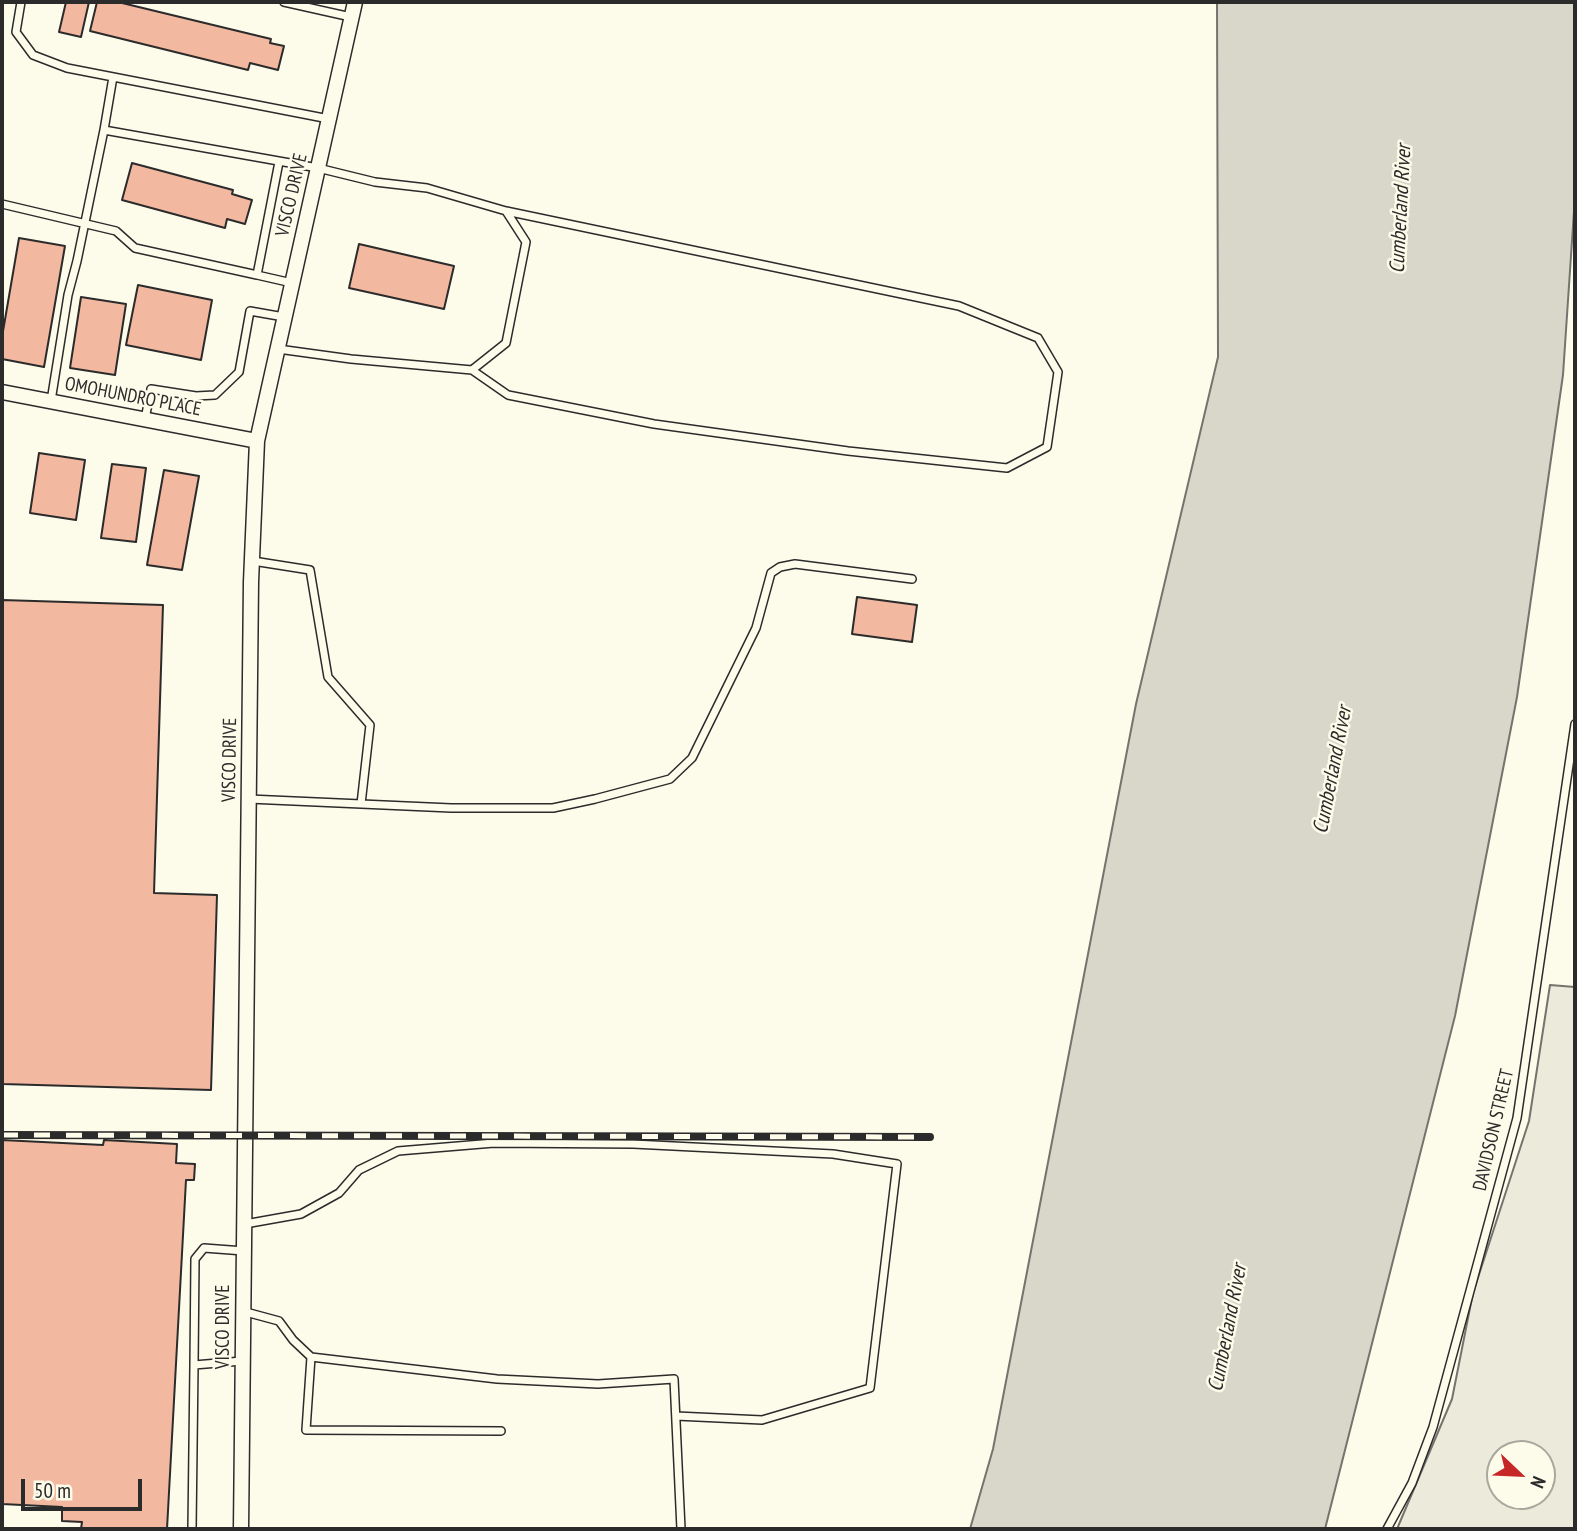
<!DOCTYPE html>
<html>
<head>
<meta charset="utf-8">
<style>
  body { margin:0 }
  #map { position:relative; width:1577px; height:1531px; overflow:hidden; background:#fdfbea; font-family:"PT Sans Narrow",sans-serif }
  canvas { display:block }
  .frame { position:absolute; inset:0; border:4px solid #2b2b2b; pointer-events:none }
  .north { position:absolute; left:1486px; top:1440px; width:70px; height:70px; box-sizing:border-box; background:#fdfbea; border:2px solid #a9a89e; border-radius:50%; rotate:113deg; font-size:19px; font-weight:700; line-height:28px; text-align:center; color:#2b2b2b }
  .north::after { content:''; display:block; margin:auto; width:24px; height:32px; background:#c62828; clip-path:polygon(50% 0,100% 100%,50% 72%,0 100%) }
  .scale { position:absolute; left:21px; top:1479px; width:121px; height:32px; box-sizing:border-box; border:4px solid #2b2b2b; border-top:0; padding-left:9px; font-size:21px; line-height:24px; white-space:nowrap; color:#2b2b2b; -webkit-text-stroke:5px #fdfbea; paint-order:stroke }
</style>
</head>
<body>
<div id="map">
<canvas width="1577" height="1531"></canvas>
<div class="frame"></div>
<div class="north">N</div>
<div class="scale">50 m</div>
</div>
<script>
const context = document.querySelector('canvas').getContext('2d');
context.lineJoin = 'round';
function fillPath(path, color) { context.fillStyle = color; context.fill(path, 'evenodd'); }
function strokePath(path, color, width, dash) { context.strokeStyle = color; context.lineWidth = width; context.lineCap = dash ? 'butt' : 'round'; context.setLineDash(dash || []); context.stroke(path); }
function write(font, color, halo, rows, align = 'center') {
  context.font = font + ' "PT Sans Narrow",sans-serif'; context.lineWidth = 5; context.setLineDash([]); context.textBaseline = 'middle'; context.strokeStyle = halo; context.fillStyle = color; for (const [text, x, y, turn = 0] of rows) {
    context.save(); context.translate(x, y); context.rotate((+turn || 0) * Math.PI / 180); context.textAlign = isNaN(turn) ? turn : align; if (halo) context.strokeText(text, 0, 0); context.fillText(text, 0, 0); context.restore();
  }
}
const green = new Path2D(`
  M1550,985L1575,987V1529H1397L1452,1399L1473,1293L1529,1121ZM1500,1454H1542V1496H1500Z`);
const water = new Path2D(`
  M1217,2H1575V196L1563,375L1517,697L1455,1016L1325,1529H970L993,1449L1136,704L1218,357Z`);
const building = new Path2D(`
  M66,2H89L81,37L59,32Z
  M97,2H118L271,39L270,43L284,46L278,70L250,63L248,70L90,31Z
  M132,163L233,190L232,194L252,200L245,224L227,219L225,228L122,200Z
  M19,238L65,246L44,367L2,359V337Z
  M359,244L454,266L444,309L349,288Z
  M138,285L212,300L201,360L126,345Z
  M81,297L126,304L115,375L70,368Z
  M39,453L85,460L76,520L30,513Z
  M112,464L146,468L136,542L101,538Z
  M164,470L199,476L182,570L147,565Z
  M857,597L917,605L912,642L852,634Z
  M2,600L163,605L154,893L217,895L211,1090L2,1084Z
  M2,1140L103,1145L104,1140L177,1144L176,1163L195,1164L194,1180H186L167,1529H81L82,1522L62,1521V1507L2,1504Z`);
const lane = new Path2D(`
  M21,2L16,32L33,55L67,68L329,119
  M284,2L351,17
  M104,130L113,77
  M279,162L257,275L292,283
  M2,204L116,231L135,248L257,275
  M472,370L508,395L654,424L848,451L1007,468L1047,447L1058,372L1038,338L959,306L506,211
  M51,401L68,295L77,261L104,130L318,168L375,182L427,188L506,211L526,242L506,343L472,370L351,359L278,349
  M145,419L151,389L196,396L215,395L239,372L250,311L284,317
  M253,561L310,570L328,677L370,725L361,804
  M249,799L451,808H553L595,799L670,779L692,758L756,628L771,573L780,567L795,564L912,579
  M245,1224L301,1214L339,1193L359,1170L398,1151L494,1143L633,1144L833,1154L897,1164L870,1388L762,1420L676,1416
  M242,1311L279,1321L293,1340L311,1357L497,1379L598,1384L674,1379L681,1529
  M311,1357L306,1430L501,1431
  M242,1361L194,1365L195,1259L204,1248L244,1251
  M192,1529L194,1365
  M1387,1529L1412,1483L1433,1427L1517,1118L1575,724`);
const street = new Path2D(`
  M2,392L257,441
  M241,1529L251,582L257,441L355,2`);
const rail = new Path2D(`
  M2,1135L930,1137`);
const streetNames = [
  ["VISCO DRIVE",292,195,-77],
  ["OMOHUNDRO PLACE",133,397,11],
  ["VISCO DRIVE",230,760,-89],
  ["DAVIDSON STREET",1494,1130,-77],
  ["VISCO DRIVE",224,1327,-90]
];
const waterNames = [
  ["Cumberland River",1401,209,-87],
  ["Cumberland River",1333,770,-79],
  ["Cumberland River",1228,1328,-79]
];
fillPath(green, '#ecebdb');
strokePath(green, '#74746e', 2);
fillPath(water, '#d8d7c9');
strokePath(water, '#74746e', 2);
fillPath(building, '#f2b8a0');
strokePath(building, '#2b2b2b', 2);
strokePath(lane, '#2b2b2b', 10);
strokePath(street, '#2b2b2b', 17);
strokePath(lane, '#fdfbea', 7);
strokePath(street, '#fdfbea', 14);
strokePath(rail, '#2b2b2b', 8);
strokePath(rail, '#fdfbea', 5, [16]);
write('19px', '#2b2b2b', '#fdfbea', streetNames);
write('italic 21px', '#2b2b2b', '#fdfbea', waterNames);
</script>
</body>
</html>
